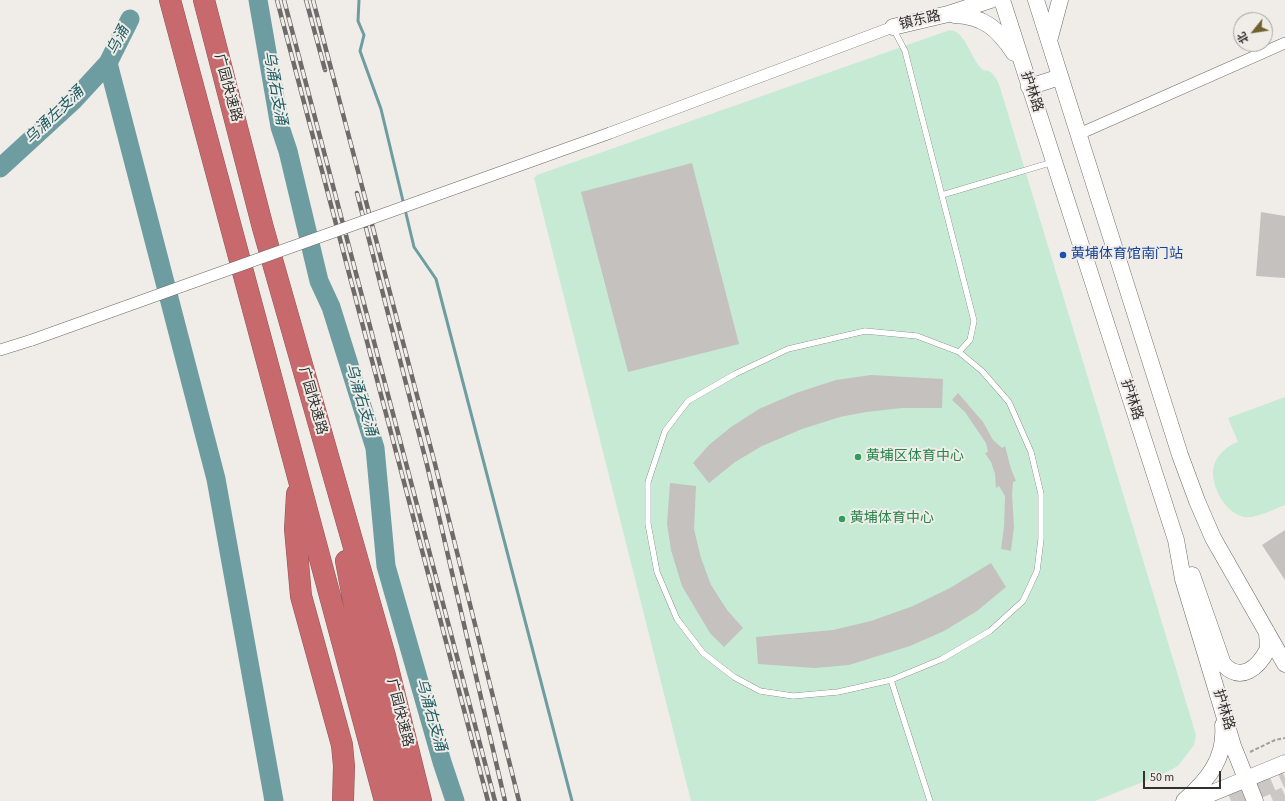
<!DOCTYPE html>
<html>
<head>
<meta charset="utf-8">
<style>
  body { margin:0 }
  #map { position:relative; width:1285px; height:801px; overflow:hidden; background:#f0ede9; font-family:"Source Sans 3","Noto Sans SC",sans-serif }
  canvas { display:block }
  .north { position:absolute; left:1233px; top:12px; width:40px; height:40px; box-sizing:border-box; background:#f0ede9; border:1px solid #a4a19f; border-radius:50%; rotate:240deg; font-size:11px; font-weight:700; line-height:16px; text-align:center; color:#31302f }
  .north::after { content:''; display:block; margin:auto; width:14px; height:18px; background:#71612f; clip-path:polygon(50% 0,100% 100%,50% 72%,0 100%) }
  .scale { position:absolute; left:1143px; top:771px; width:78px; height:18px; box-sizing:border-box; border:2px solid #31302f; border-top:0; padding-left:5px; font-size:12px; line-height:14px; white-space:nowrap; color:#31302f; -webkit-text-stroke:3px #f0ede9; paint-order:stroke }
</style>
</head>
<body>
<div id="map">
<canvas width="1285" height="801"></canvas>
<div class="north">北</div>
<div class="scale">50 m</div>
</div>
<script>
const context = document.querySelector('canvas').getContext('2d');
context.lineJoin = 'round';
function fillPath(path, color) { context.fillStyle = color; context.fill(path, 'evenodd'); }
function strokePath(path, color, width, dash) { context.strokeStyle = color; context.lineWidth = width; context.lineCap = dash ? 'butt' : 'round'; context.setLineDash(dash || []); context.stroke(path); }
function write(font, color, halo, rows, align = 'center') {
  context.font = font + ' "Source Sans 3","Noto Sans SC",sans-serif'; context.lineWidth = 4; context.setLineDash([]); context.textBaseline = 'middle'; context.strokeStyle = halo; context.fillStyle = color; for (const [text, x, y, turn = 0] of rows) {
    context.save(); context.translate(x, y); context.rotate((+turn || 0) * Math.PI / 180); context.textAlign = isNaN(turn) ? turn : align; if (halo) context.strokeText(text, 0, 0); context.fillText(text, 0, 0); context.restore();
  }
}
const green = new Path2D(`
  M950,30C966,32 970,57 981,68C983,71 986,70 989,71C994,74 997,80 999,84L1196,735L1194,745L1178,766L1163,774L1095,801H691L534,178L537,175Z
  M1285,397V505C1274,509 1256,519 1244,517C1224,513 1209,483 1214,465C1218,454 1228,445 1238,442L1228,418Z`);
const stream = new Path2D(`
  M359,0L358,21L364,35L360,51L381,109L414,247L436,279L572,801`);
const river = new Path2D(`
  M258,0L280,127L288,151L319,281L331,307L375,448L386,566L442,762L455,801
  M108,63L216,479L274,801
  M0,168L73,101L108,63L130,19`);
const building = new Path2D(`
  M692,163L739,344L628,372L581,192Z
  M1261,212L1285,216V278L1256,276Z
  M871,375L943,379L942,408H902L866,412L840,417L802,429L762,446L735,462L709,483L693,463L709,445L731,427L759,409L796,393L836,380Z
  M958,393L983,422L993,440L1002,448L1005,446L1011,469L1016,481L1013,482L1012,495L1014,526L1011,551L1001,549L1004,527L1005,496L999,486L996,488L995,474L991,462L985,453L988,452L986,443L965,412L952,400Z
  M670,483L696,486L694,529L701,558L711,585L727,610L743,628L724,647L710,633L682,586L671,550L667,524Z
  M1285,530V580L1262,545Z
  M991,563L1006,587L977,611L944,631L910,646L849,665L815,668L758,664L756,637L833,630L871,621L913,606L950,588Z`);
const primaryTunnel = new Path2D(`
  M1231,801L1285,778
  M1273,801L1285,796`);
const path = new Path2D(`
  M1250,752L1275,740L1285,738`);
const lane = new Path2D(`
  M893,28L905,51L974,321L970,340L959,352
  M942,195L1053,162
  M865,331L917,336L959,352L982,371L1009,402L1031,452L1041,494V539L1037,571L1023,601L990,631L942,659L891,680L838,692L793,696L760,691L734,677L703,653L677,619L657,572L648,524V482L665,431L688,401L735,374L788,349Z
  M891,680L930,801`);
const street = new Path2D(`
  M610,133L893,27
  M1079,134L1285,43
  M0,350L32,340`);
const secondary = new Path2D(`
  M1002,0L1176,540L1183,579L1221,705L1233,746L1255,801
  M1036,0L1180,455L1197,501L1213,538L1285,664
  M954,15C984,16 998,29 1014,53
  M893,27L948,14L991,0
  M1049,41L1060,0
  M1029,87L1060,77
  M1192,575L1223,664C1241,683 1258,668 1268,649L1267,632
  M1184,801C1208,780 1226,758 1223,725
  M1193,801L1285,763`);
const highway = new Path2D(`
  M170,0L385,801
  M204,0L263,228L385,656L421,801
  M297,494L295,529L301,596L342,745L344,766L343,801
  M346,561L365,662L401,801`);
const rail = new Path2D(`
  M277,0L488,801
  M284,0L495,801
  M306,0L325,70
  M313,0L435,464L519,801
  M357,193L427,465L505,801`);
const streetBridge = new Path2D(`
  M32,340L610,133`);
const markers = [
  [1063,255,4,"#1a4fb4"],
  [858,457,4,"#2e9e5b"],
  [842,519,4,"#2e9e5b"]
];
const streetNames = [
  ["镇东路",920,21,-13],
  ["广园快速路",227,88,75],
  ["护林路",1031,92,72],
  ["护林路",1131,400,72],
  ["广园快速路",312,401,74],
  ["护林路",1223,710,73],
  ["广园快速路",399,713,76]
];
const transitNames = [
  ["黄埔体育馆南门站",1071,255]
];
const leisureNames = [
  ["黄埔区体育中心",866,457],
  ["黄埔体育中心",850,519]
];
const waterNames = [
  ["乌涌",119,41,-63],
  ["乌涌右支涌",274,88,80],
  ["乌涌左支涌",55,116,-44],
  ["乌涌右支涌",360,400,73],
  ["乌涌右支涌",430,715,74]
];
fillPath(green, '#c6ead3');
strokePath(stream, '#6e9da1', 3);
strokePath(river, '#6e9da1', 19);
fillPath(building, '#c5c1be');
strokePath(primaryTunnel, '#cac7c4', 18, [18, 9]);
strokePath(lane, '#6c6966', 6);
strokePath(street, '#6c6966', 12);
strokePath(secondary, '#6c6966', 17);
strokePath(highway, '#925557', 22);
strokePath(path, '#a2a09d', 2, [4, 2]);
strokePath(lane, '#fff', 5.5);
strokePath(street, '#fff', 11);
strokePath(secondary, '#fff', 16);
strokePath(highway, '#c7696d', 21);
strokePath(rail, '#6d6c6a', 4.5);
strokePath(rail, '#f0ede9', 3, [9]);
strokePath(streetBridge, '#6c6966', 12, []);
strokePath(streetBridge, '#fff', 11);
for (const [x, y, r, color] of markers) { const dot = new Path2D(); dot.arc(x, y, r, 0, 2 * Math.PI); context.fillStyle = color; context.fill(dot); strokePath(dot, '#f0ede9', 1.5); }
write('14px', '#31302f', '#f0ede9', streetNames);
write('14px', '#164399', '#f0ede9', transitNames, 'left');
write('14px', '#27864d', '#f0ede9', leisureNames, 'left');
write('italic 15px', '#1c5d62', '#f0ede9', waterNames);
</script>
</body>
</html>
